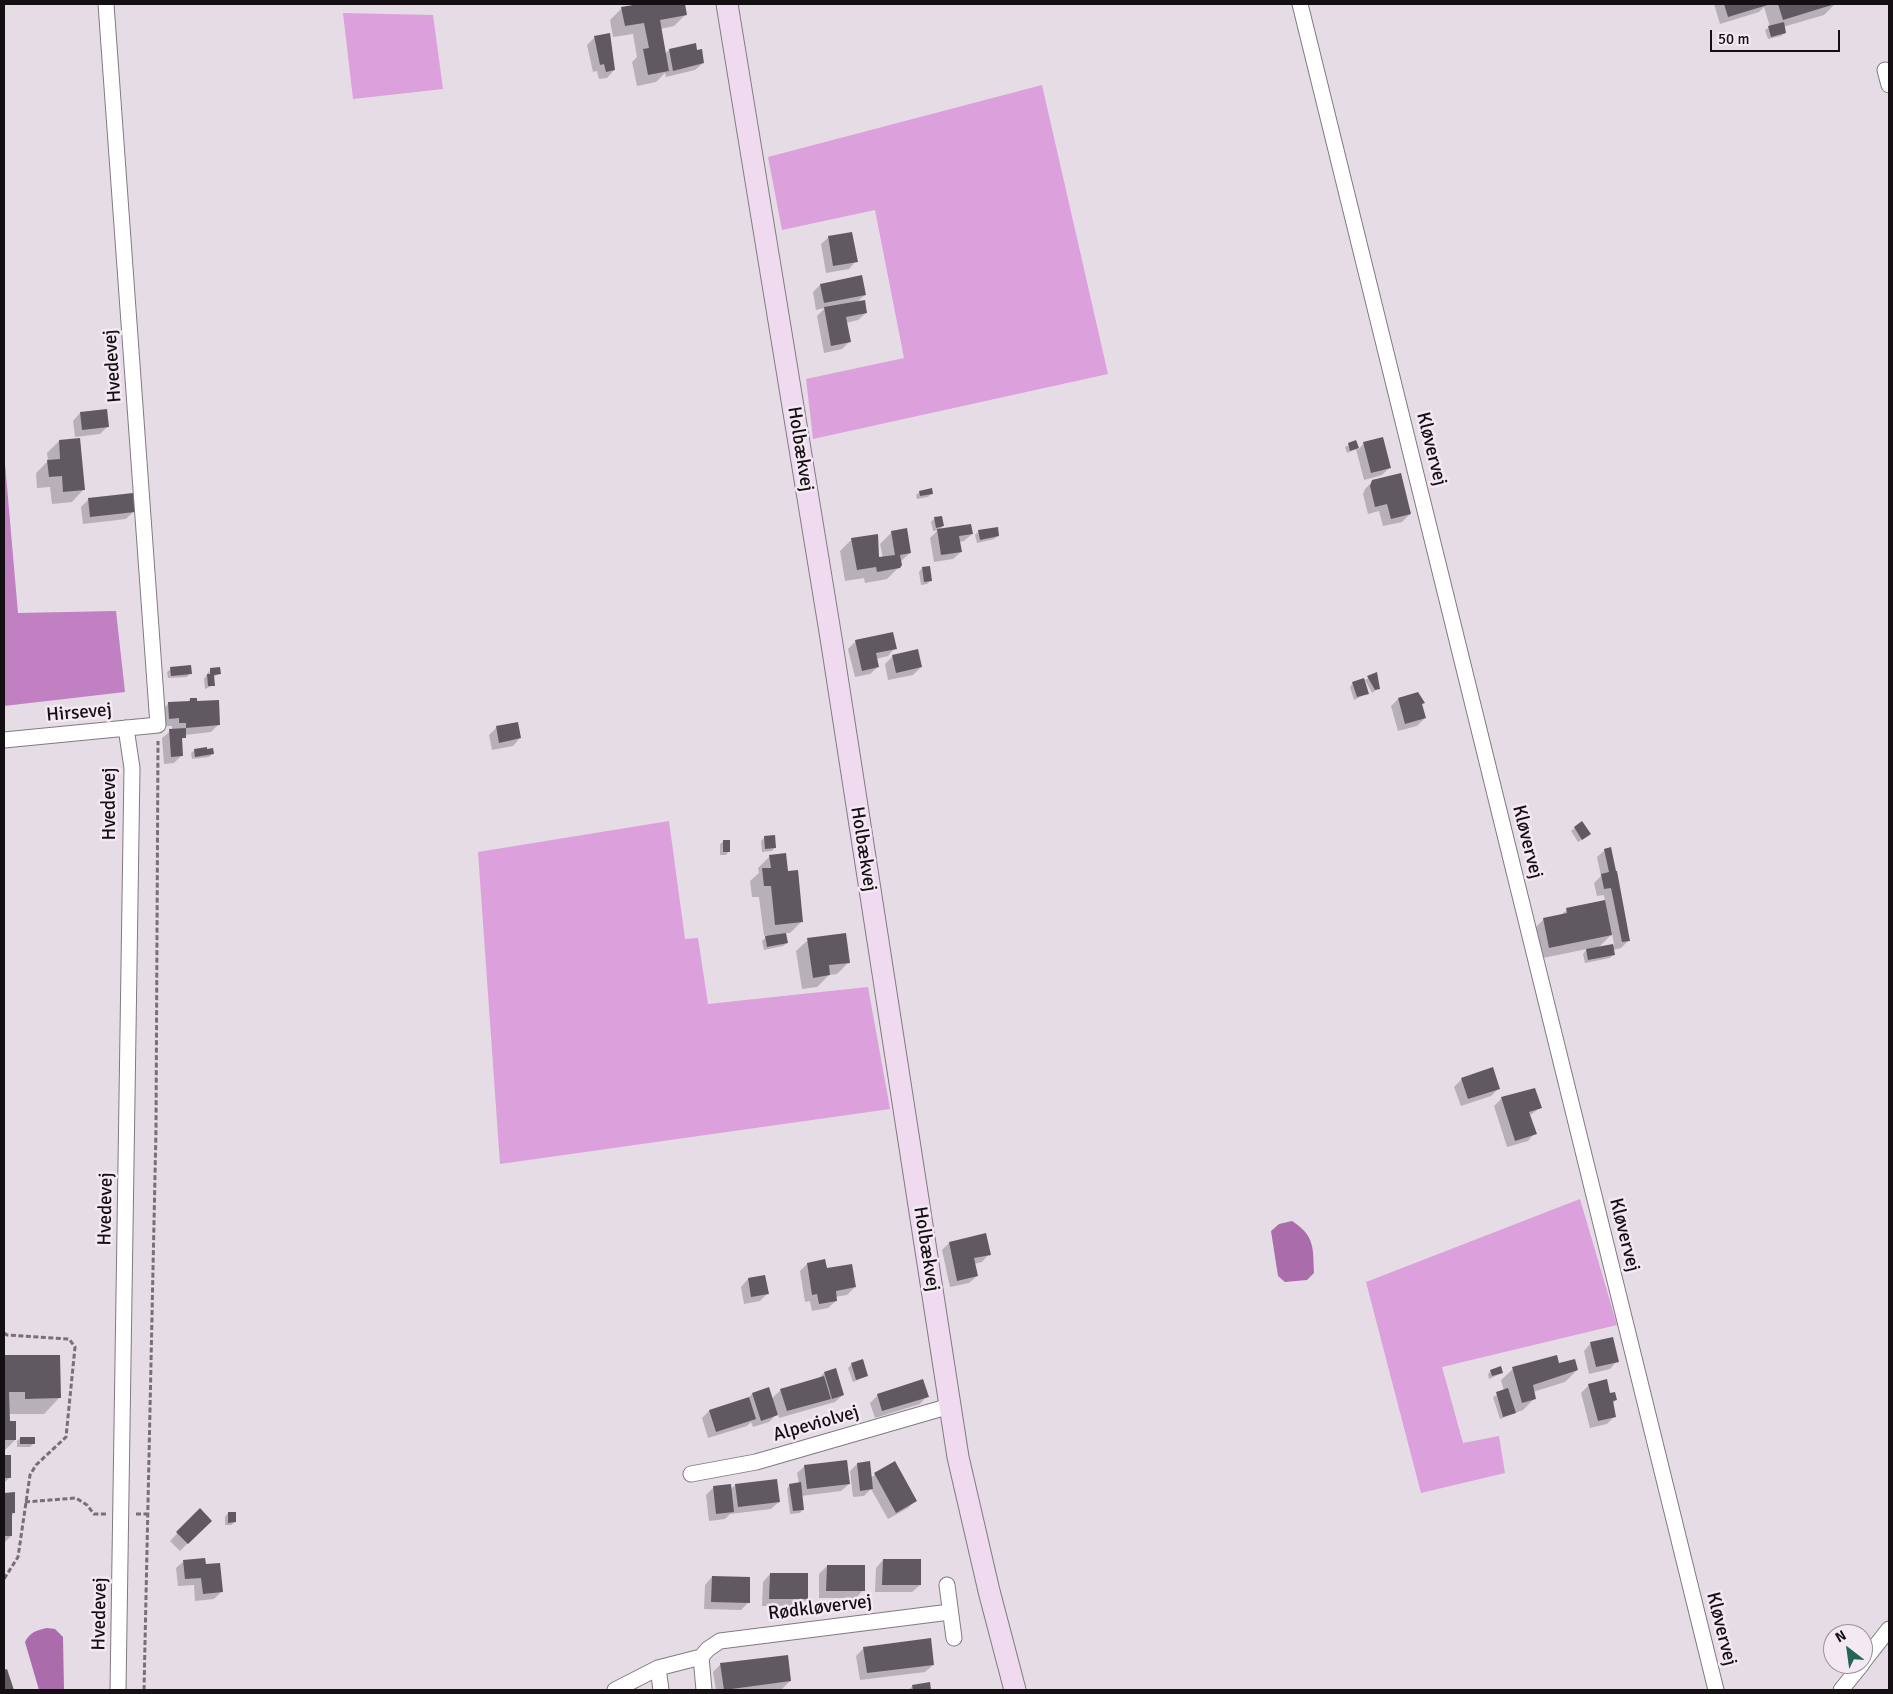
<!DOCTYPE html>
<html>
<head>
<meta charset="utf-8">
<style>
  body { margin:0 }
  #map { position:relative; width:1893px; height:1694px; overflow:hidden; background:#e6dce6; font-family:Signika,sans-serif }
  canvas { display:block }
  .frame { position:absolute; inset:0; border:5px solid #130f13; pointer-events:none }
  .north { position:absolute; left:1823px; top:1624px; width:50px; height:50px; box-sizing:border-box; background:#f4e9f3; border:1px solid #9a9299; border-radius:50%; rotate:330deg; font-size:14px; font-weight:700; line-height:20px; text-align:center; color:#130f13 }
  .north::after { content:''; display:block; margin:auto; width:18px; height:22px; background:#226658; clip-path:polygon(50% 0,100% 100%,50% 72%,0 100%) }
  .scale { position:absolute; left:1710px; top:30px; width:130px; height:22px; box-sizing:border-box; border:2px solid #130f13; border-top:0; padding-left:6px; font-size:15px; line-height:18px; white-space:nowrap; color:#130f13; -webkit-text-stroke:4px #f4e9f3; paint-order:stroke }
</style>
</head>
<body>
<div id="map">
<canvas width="1893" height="1694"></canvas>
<div class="frame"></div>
<div class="north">N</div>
<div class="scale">50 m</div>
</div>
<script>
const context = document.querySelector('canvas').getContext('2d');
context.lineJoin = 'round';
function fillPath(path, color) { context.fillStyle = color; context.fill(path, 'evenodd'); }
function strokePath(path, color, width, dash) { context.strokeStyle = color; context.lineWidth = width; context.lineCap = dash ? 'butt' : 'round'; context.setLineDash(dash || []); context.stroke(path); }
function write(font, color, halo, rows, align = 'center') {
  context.font = font + ' Signika,sans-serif'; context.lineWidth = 5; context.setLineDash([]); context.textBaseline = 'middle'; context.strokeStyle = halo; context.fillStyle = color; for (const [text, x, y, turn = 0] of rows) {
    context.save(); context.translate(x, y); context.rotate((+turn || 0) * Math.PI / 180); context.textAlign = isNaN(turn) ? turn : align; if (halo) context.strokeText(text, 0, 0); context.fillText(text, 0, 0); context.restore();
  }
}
const green = new Path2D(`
  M343,13L433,15L443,89L353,99Z
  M1042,85L1108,374L813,439L806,379L904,358L875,210L782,230L768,157Z
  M669,821L685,939L698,938L708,1004L868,987L890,1109L500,1164L478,852Z
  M1580,1199L1617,1325L1442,1367L1463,1443L1499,1436L1505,1473L1421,1493L1366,1282Z`);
const forest = new Path2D(`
  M4,452L18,613L116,611L125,692L4,706Z`);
const water = new Path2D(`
  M1292,1221C1315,1236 1313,1247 1314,1273L1307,1280L1285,1282L1278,1276L1271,1231L1279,1224Z
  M47,1628L55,1629L63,1637L64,1690H39L25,1642C30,1632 37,1630 47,1628Z`);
const shadow = new Path2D(`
  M646,4H683L685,15L674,26L660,29L665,54L669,50L703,63L695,70L666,77L665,73L656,82L637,86L632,62L637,57L633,34L613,37L610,20L622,8Z
  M1714,4H1835L1824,15L1783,27L1785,33L1781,36L1768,39L1765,30L1770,27L1764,7L1759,12L1720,24Z
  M595,37L614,70L607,78L599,79L597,71L593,72L587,45Z
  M829,237L856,261L849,269L826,273L821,244Z
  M820,285L865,295L857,302L866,313L858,320L846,323L849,342L842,349L824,353L817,316L825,308L816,310L813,292Z
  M80,413L108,426L100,434L75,437L73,421Z
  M59,441L83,490L72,502L52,504L50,487L37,488L36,473L48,461L47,453Z
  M1355,442L1358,450L1364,443L1390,467L1382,475L1364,480L1356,449L1347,453L1345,447Z
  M1373,481L1410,514L1402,522L1383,526L1379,511L1368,514L1363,494L1365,489Z
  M920,492L932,493L928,497L917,499L916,495Z
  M89,499L133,512L126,519L83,524L81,507Z
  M935,518L943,526L939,530L972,534L964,541L959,542L961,552L953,559L934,562L930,538L938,530L933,531L931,522Z
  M979,531L998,536L994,539L977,543L975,535Z
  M892,532L910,553L900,562L899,567L887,579L865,583L864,578L845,581L840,551L852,539L878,559L883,558L880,544Z
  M922,568L930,581L927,584L921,585L919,572Z
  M856,641L895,648L888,656L876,659L878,667L870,674L855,677L848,649Z
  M893,656L921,667L913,675L888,680L885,664Z
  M171,669L190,673L187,677L168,678L167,672Z
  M210,669L219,674L213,677L214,685L205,689L204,679L209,671V680Z
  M1376,674L1379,688L1372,693L1365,680Z
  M1353,683L1368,693L1354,700L1350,687Z
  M190,699L219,724L211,732L185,735L181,741L182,755L174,763L164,764L162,738L172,730V726H161V711L168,704L187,703Z
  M1398,699L1421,705L1425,718L1417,726L1398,731L1391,706Z
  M517,723L520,738L513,746L492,750L489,735L496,728Z
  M195,750L212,754L209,757L192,759L191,753Z
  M1575,828L1586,837L1578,842L1571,831Z
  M765,837L775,847L772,851L762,852L761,841Z
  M724,841L729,851L726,855H720V844Z
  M1605,850L1628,941L1621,948L1613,950L1614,954L1610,958L1585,963L1583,954L1587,949L1538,959L1532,931L1544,919L1561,915L1567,910L1605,902L1604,895L1597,896L1594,883L1601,876L1597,857ZM1612,934L1614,945L1598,948Z
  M770,856L787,872L802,921L790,933H785L787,943L783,946L764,950L762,941L768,935L764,936L759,897H752L750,881L759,873L758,868Z
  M808,940L849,962L837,974L829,975L817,987L802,989L796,951Z
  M1462,1079L1499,1088L1491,1096L1461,1106L1454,1087Z
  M1502,1098L1540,1108L1529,1116L1535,1133L1528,1141L1507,1147L1494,1106Z
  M949,1243L989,1254L982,1262L974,1264L977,1276L969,1283L950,1287L942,1250Z
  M807,1264L826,1270L855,1287L847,1295L835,1297L836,1301L828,1308L812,1311L810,1301L805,1302L800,1271Z
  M764,1276L768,1293L760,1301L744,1304L741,1287L748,1279Z
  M1591,1343L1617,1361L1610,1369L1589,1374L1584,1351Z
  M59,1356V1398L44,1414H8V1423L15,1440L4,1451V1357Z
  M852,1364L867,1376L853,1382L848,1368Z
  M1558,1364L1577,1370L1565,1382L1533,1392L1535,1398L1523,1410L1500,1419L1493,1397L1504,1391L1501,1380L1513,1369Z
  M1491,1371L1502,1373L1489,1379L1488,1374Z
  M824,1373L843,1395L835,1402L779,1418L778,1413L769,1422L753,1427L751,1422L747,1426L708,1438L702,1418L709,1411L748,1398L752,1394L771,1399L781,1390L819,1378Z
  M1589,1385L1616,1400L1612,1404L1615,1416L1607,1424L1590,1428L1581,1393Z
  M878,1395L927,1396L920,1404L875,1418L870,1403Z
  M21,1438L33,1444L30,1447H17V1441Z
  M4,1457H9L10,1477L4,1483Z
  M894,1463L916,1500L908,1508L888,1519L871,1489L864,1496L853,1497L850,1471L857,1464L870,1478Z
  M805,1466L849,1484L841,1491L801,1496L803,1509L800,1513L790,1514L787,1489L790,1485L799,1484L797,1473Z
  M735,1485L779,1502L771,1509L730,1514L725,1519L709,1521L706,1495L714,1487L730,1490Z
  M4,1494H14V1513L11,1516V1536L4,1543Z
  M200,1510L210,1521L180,1551L170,1541Z
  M228,1513L235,1522L231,1525H225V1517Z
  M883,1560L920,1585L912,1592H875L876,1568Z
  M184,1561L205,1566L221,1592L214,1599L195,1601L194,1585L178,1586L176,1568Z
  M827,1566L863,1590L856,1598H819V1574Z
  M770,1574L807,1599L799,1606H762L763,1582Z
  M712,1577L749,1602L741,1610L704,1609L705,1585Z
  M864,1648L933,1665L925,1672L860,1680L856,1656Z
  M721,1664L790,1681L782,1689L769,1690H716L713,1672Z
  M929,1684L930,1690H908L913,1686Z`);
const building = new Path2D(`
  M639,4H685L687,15L660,20L669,71L648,75L643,49L649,48L644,23L625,26L621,7Z
  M1724,4H1771L1728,17Z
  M1778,4H1835L1783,20Z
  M1784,22L1786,33L1771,37L1768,26Z
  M610,33L615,70L606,72L604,64L600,65L594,36Z
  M696,43L697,50L702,49L704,63L673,71L669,49Z
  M852,232L858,262L833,266L828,236Z
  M862,275L866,295L824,303L820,284Z
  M865,300L867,313L846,317L851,342L831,346L824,307Z
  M107,409L109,427L82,430L80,412Z
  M1383,437L1391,468L1371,473L1363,442Z
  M80,438L85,490L63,492L62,476L49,477L47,460L60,459L59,440Z
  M1356,440L1359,448L1350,451L1348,443Z
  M1401,473L1411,514L1391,519L1387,504L1375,507L1370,486L1372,480Z
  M932,488L933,494L920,496L919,491Z
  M133,493L135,512L90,517L88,498Z
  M942,516L944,526L936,528L934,517Z
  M971,524L973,534L959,536L962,552L941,555L937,529Z
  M998,527L999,536L980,540L978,530Z
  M907,528L911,553L900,555L902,565L900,568L877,572L876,567L857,570L851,538L878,534L879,557L895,555L891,531Z
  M930,566L932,581L924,582L922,567Z
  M893,632L897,649L876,653L879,667L862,671L855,640Z
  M918,649L922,667L896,673L892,655Z
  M191,665L192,674L171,676L170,667Z
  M220,667L221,674L214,675L215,686H208L207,674H210V668Z
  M1377,672L1380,689L1375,690L1367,676Z
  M1364,678L1369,694L1357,697L1352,682Z
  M1418,692L1425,703L1422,704L1426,718L1405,724L1398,698Z
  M190,698H197V701L219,700L220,725L186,728V723H179V718L169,719L168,702L190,701Z
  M518,722L521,738L499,743L496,726Z
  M186,728V738H182L183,756L171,757L169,729Z
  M207,747V749L213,748L214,754L195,757L194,749Z
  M1582,821L1591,834L1582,840L1574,827Z
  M775,835L776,848L765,849L764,836Z
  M723,840H730V852H723Z
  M1611,847L1616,871H1617L1630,941L1622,942L1611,888L1604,889L1601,874L1609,872L1604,849Z
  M786,853L788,871L798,870L803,922L775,925L771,886H764L762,868H771L769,855Z
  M1605,900L1612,935L1549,948L1543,918L1567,913L1566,908Z
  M786,933L788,943L767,947L765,936Z
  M846,933L850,963L829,965L830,975L813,978L807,938Z
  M1613,944L1615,955L1588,960L1586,949Z
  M1493,1067L1500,1089L1468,1099L1461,1078Z
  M1535,1088L1542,1108L1529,1112L1537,1134L1515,1141L1501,1097Z
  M986,1233L991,1255L974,1258L978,1276L957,1281L949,1242Z
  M825,1259L827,1268L852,1264L856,1287L836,1291L837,1301L819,1304L817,1294L812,1295L807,1263Z
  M765,1275L769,1294L751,1297L748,1278Z
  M1613,1337L1619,1362L1596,1367L1590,1342Z
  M4,1355H60L61,1398L25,1399V1392H9L10,1421H16V1440H4Z
  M1557,1355L1559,1363L1575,1359L1578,1370L1533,1385L1536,1399L1522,1403L1512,1367Z
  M863,1359L868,1376L856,1380L851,1363Z
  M1501,1366L1503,1373L1492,1376L1490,1370Z
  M836,1368L844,1395L832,1399L824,1372Z
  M824,1376L831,1399L787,1411L780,1389Z
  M923,1379L929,1397L882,1411L877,1394Z
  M1607,1379L1610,1393L1615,1392L1617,1400L1613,1401L1616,1417L1598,1421L1588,1384Z
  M769,1387L778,1415L761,1421L752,1393Z
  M1508,1388L1516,1413L1503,1417L1496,1392Z
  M749,1397L756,1419L716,1432L709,1410Z
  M20,1437H35V1444H20Z
  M4,1455H11V1478H4Z
  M847,1460L850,1484L807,1489L804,1465Z
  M870,1461L873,1489L860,1491L857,1463Z
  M895,1461L917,1501L896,1513L874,1473Z
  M777,1479L780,1502L738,1507L735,1484Z
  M801,1482L804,1510L793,1511L789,1484Z
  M731,1484L734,1512L716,1514L713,1486Z
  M15,1492V1513H12V1536H4V1493Z
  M200,1508L212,1521L188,1544L176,1532Z
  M228,1512H236V1522L228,1523Z
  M205,1558L206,1564L220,1563L223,1592L203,1594L201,1578L185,1579L183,1560Z
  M883,1559H921V1585H882Z
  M827,1565H865V1591H826Z
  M770,1573H808V1599H769Z
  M712,1576L750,1577V1603L711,1602Z
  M931,1638L934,1665L867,1673L863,1647Z
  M788,1655L791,1681L724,1690L720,1663Z
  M7,1669L14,1690H4V1670Z
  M930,1682L931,1690H913L912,1685Z`);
const path = new Path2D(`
  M4,1333L7,1335L69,1339L75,1347L66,1437L36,1465L30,1475L18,1557L4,1579
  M25,1502L76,1498L87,1505L94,1514H107
  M136,1514H148
  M144,1690L156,1129L158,741`);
const street = new Path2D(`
  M1300,4L1716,1690
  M1885,70L1889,85
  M4,740L158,725L106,4
  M691,1474L756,1462L950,1406
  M947,1585L954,1638
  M701,1657L708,1649L720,1641L950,1612
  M701,1657L704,1690
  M1863,1662L1889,1629
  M658,1668L701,1657
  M118,1690L132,768L126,728
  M615,1690L658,1668L661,1690
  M1841,1690L1862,1664`);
const secondary = new Path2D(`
  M727,4L831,638L958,1457L989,1591L1015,1690`);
const streetNames = [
  ["Hvedevej",113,366,-94],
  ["Holbækvej",800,449,81],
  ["Kløvervej",1431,449,76],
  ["Hirsevej",79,713,-5],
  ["Hvedevej",110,804,-90],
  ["Kløvervej",1527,842,76],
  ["Holbækvej",863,849,81],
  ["Hvedevej",106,1209,-89],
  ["Kløvervej",1624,1235,76],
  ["Holbækvej",926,1249,81],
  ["Alpeviolvej",816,1424,-16],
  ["Rødkløvervej",820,1608,-7],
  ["Hvedevej",100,1614,-89],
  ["Kløvervej",1721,1629,76]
];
fillPath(green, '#dca0dc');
fillPath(forest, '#c080c1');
fillPath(water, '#aa6cab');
fillPath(shadow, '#0003');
fillPath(building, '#615961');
strokePath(street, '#827982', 17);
strokePath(secondary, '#827982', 23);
strokePath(path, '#777077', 3, [5, 2.5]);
strokePath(street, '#fff', 15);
strokePath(secondary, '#efdaef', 21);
write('19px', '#130f13', '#f4e9f3', streetNames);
</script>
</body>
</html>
